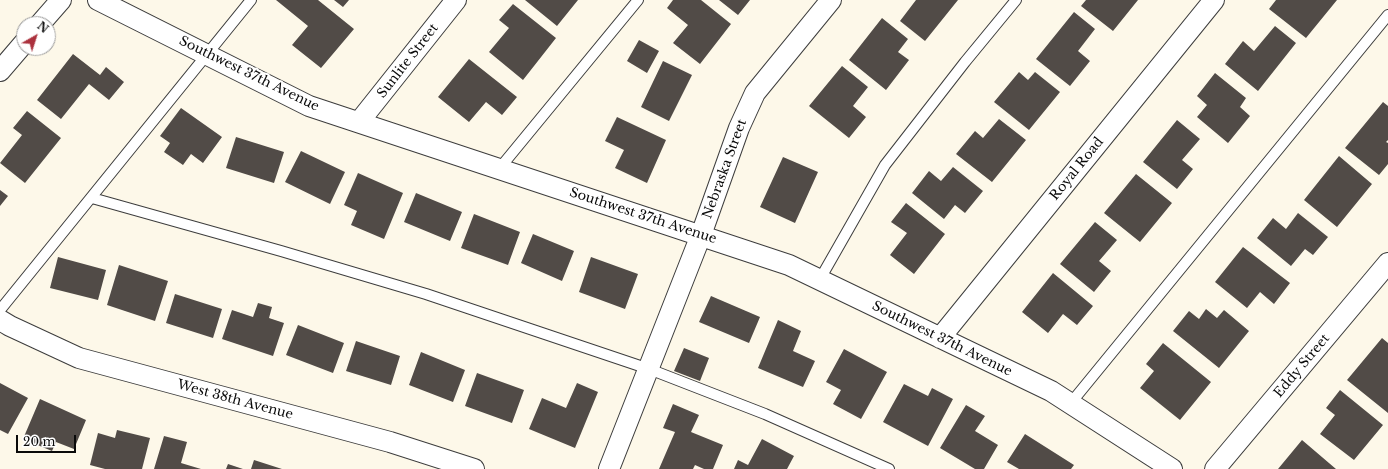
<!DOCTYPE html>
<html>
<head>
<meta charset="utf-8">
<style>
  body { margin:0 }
  #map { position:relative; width:1388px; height:469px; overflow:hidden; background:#fdf8e9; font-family:"Libre Baskerville",serif }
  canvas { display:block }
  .north { position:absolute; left:16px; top:16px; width:40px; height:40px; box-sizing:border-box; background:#fff; border:1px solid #9d9d9d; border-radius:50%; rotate:39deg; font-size:11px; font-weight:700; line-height:16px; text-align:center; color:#0a0a0a }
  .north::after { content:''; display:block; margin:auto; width:14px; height:18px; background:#ab313d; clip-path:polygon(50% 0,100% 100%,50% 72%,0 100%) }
  .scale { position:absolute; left:16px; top:435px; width:60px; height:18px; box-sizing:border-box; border:2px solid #0a0a0a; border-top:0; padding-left:5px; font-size:12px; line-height:14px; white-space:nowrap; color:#0a0a0a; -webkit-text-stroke:3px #fff; paint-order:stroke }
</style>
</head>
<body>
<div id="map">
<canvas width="1388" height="469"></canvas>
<div class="north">N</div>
<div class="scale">20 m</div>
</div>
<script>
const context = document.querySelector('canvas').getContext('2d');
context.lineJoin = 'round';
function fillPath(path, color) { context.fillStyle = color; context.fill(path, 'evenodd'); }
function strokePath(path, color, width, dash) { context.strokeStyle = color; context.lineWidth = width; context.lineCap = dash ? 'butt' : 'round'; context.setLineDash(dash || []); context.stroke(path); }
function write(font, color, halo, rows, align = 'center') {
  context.font = font + ' "Libre Baskerville",serif'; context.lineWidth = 4; context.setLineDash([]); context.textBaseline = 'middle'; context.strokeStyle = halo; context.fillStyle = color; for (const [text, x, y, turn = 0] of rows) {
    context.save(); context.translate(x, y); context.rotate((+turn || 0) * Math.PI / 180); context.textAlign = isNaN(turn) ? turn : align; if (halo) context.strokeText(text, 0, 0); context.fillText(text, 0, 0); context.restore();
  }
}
const building = new Path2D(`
  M276,0H318L354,29L321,68L292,45L308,26Z
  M334,0H349L343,7Z
  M525,0H578L557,26Z
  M673,0H701L731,24L700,64L673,43L688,25L667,8Z
  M719,0H750L738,15Z
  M916,0H958L925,41L900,21Z
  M1086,0H1138L1113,31L1081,6Z
  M1276,0H1337L1306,38L1269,9Z
  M513,4L556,38L523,80L489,52L509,28L499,20Z
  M1074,12L1095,29L1078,51L1090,61L1070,86L1036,59Z
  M882,18L908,39L898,52L909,60L886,90L849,60Z
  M1275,26L1296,43L1258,91L1225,64L1243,41L1254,51Z
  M639,40L659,51L647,73L627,61Z
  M73,54L100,75L106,67L124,82L109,100L89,84L61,119L37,100Z
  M469,59L517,97L502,115L486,102L469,122L438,97Z
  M663,61L692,75L669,121L641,107Z
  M842,66L868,87L853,106L866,117L849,138L809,106Z
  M1019,72L1028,80L1035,72L1060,92L1029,130L994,102Z
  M1215,73L1246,98L1240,107L1250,116L1228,143L1197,117L1207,105L1197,96Z
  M1383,102L1388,106V140L1386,142L1388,143V164L1379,175L1345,148Z
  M181,108L222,137L203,163L191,154L183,165L164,152L170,143L160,136Z
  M27,111L61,138L25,183L0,163L22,135L13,128Z
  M617,117L666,140L647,183L615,168L624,150L605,141Z
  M999,119L1026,140L992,182L956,154L975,131L983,138Z
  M1177,120L1200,139L1182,160L1193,169L1177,189L1143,162Z
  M236,137L284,152L274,183L226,168Z
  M301,151L345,172L330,204L285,182Z
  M1339,156L1372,184L1337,227L1304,200Z
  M783,157L818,172L795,223L760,207Z
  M953,167L983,191L965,213L955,205L944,219L912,193L929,171L941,181Z
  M358,173L403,193L384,239L351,225L357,211L344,205Z
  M1136,174L1172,203L1140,242L1104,213Z
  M0,190L8,196L0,206Z
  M416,193L462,212L450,241L404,222Z
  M906,203L945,234L914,274L890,255L907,233L891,222Z
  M1298,213L1328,237L1313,255L1305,249L1291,266L1257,238L1273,218L1286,229Z
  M474,214L520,232L508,265L461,248Z
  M1095,222L1117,240L1099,261L1111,271L1094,292L1060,264Z
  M533,234L574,251L562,281L521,263Z
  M1243,247L1290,283L1274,304L1260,292L1247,308L1215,282Z
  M58,257L106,270L98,300L50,288Z
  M591,257L638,274L625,309L579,292Z
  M119,265L168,281L155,321L107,305Z
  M1053,273L1093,306L1077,325L1063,314L1048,333L1022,312Z
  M175,294L222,309L213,338L166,323Z
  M711,296L760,317L749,343L699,322Z
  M258,303L272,307L269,318L284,323L273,356L222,339L232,310L253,317Z
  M1206,309L1217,318L1224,310L1249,331L1219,368L1173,331L1189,311L1199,319Z
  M778,320L801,331L793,351L815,361L803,387L758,368Z
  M298,325L344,343L333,373L286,355Z
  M1382,338L1388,343V413L1347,380Z
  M356,341L400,356L391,385L346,371Z
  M1163,343L1211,382L1180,420L1140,388L1154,371L1146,364Z
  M684,348L709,358L700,381L674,371Z
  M844,349L887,372L861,419L833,404L841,390L826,382Z
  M421,352L465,370L453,402L409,385Z
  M477,373L524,390L512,423L465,406Z
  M0,383L28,398L8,434L0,430Z
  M577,383L598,392L575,448L529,429L542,398L566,408Z
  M904,384L928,396L932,388L953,399L928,446L883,422Z
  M1340,390L1383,425L1354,460L1320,434L1335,415L1326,408Z
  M40,399L86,420L74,449L56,442L52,451L23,439Z
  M673,404L699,415L691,432L723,445L713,469H704L695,465L693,469H659L675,432L663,428Z
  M966,405L985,416L975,431L998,445L984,469H975L940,448Z
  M117,430L150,438L142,469H105L90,465L98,433L115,438Z
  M1025,434L1074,465L1071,469H1019L1007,462Z
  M164,436L187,442L181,463L201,469H154Z
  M762,439L794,456L787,469H734L738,460L748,465Z
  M1302,440L1336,469H1278Z
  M254,460L282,469H251Z
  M228,464L243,469H226Z`);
const service = new Path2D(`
  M499,169L638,0
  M92,198L281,251L426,294L649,369L765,414L889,469
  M820,279L885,165L965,62L1016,0
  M0,310L251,0
  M1070,404L1388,15`);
const minor = new Path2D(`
  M98,0L309,106L789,265L1051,391L1172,469
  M40,24L61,0
  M0,71L24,43
  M359,122L456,0
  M0,320L10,326L79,358L390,442L474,469
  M940,338L1214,0
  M609,469L701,235L739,128L755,93L831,0
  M1215,469L1388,263`);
const streetNames = [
  ["Sunlite Street",408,61,-52],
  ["Southwest 37th Avenue",249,74,26],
  ["Nebraska Street",725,169,-70],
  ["Royal Road",1077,169,-51],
  ["Southwest 37th Avenue",643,216,18],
  ["Southwest 37th Avenue",942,339,26],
  ["Eddy Street",1302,366,-50],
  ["West 38th Avenue",235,400,15]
];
fillPath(building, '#514b47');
strokePath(service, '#3d3d3d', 12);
strokePath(minor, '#3d3d3d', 22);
strokePath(service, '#fff', 10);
strokePath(minor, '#fff', 20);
write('13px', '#0a0a0a', '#fff', streetNames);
</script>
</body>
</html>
